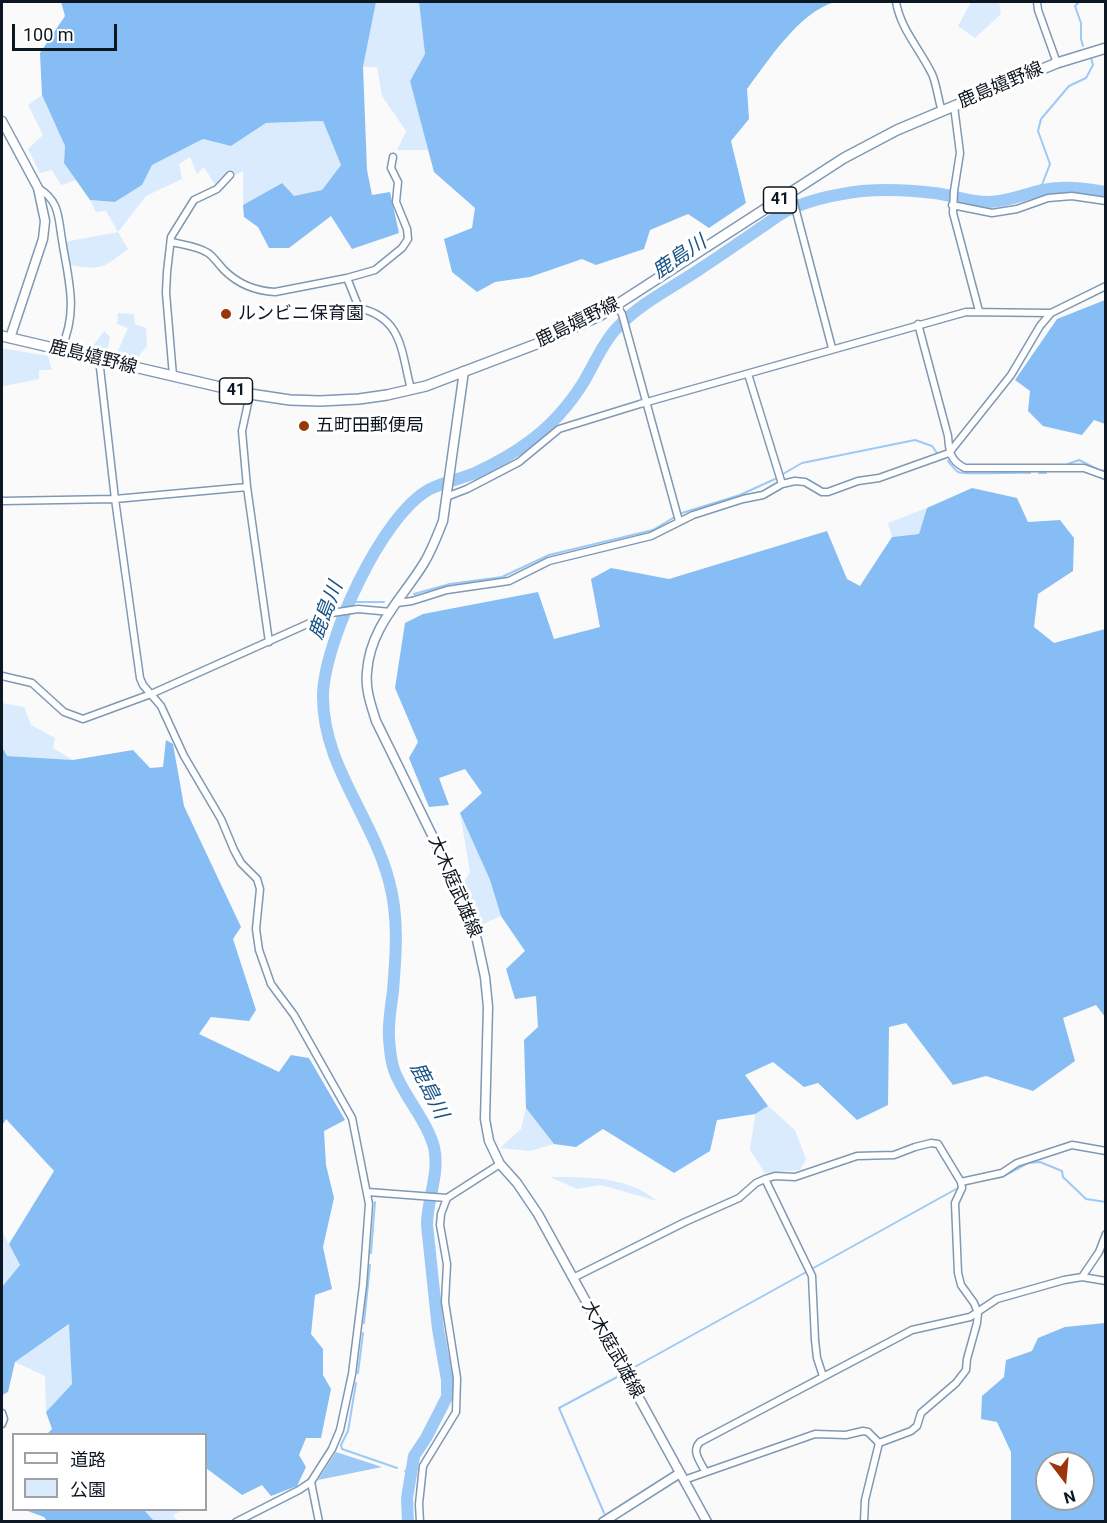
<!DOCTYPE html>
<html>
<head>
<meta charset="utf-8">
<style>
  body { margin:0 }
  #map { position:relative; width:1107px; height:1523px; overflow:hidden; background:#fafafa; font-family:Roboto,"Noto Sans JP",sans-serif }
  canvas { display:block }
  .frame { position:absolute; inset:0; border:3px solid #0d1721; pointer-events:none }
  .legend { position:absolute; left:12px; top:1433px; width:195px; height:78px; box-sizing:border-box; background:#fff; border:2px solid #9ea2a6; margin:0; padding:8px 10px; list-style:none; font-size:18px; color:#0d1721 }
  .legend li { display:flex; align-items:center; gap:12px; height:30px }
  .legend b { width:30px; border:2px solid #9ea2a6 }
  .north { position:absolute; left:1035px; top:1451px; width:60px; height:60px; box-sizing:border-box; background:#fff; border:2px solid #9ea2a6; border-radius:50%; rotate:164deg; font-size:16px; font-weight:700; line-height:24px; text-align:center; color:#0d1721 }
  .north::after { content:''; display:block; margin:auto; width:21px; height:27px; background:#9b360b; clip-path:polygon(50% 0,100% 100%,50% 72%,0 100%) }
  .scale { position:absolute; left:12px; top:24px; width:105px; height:27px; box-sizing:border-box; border:3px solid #0d1721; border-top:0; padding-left:8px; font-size:18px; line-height:21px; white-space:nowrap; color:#0d1721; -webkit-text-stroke:4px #fff; paint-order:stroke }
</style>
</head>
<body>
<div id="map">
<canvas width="1107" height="1523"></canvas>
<div class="frame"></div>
<ul class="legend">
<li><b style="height:8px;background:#fff"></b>道路</li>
<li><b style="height:16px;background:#daebfe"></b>公園</li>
</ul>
<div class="north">N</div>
<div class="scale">100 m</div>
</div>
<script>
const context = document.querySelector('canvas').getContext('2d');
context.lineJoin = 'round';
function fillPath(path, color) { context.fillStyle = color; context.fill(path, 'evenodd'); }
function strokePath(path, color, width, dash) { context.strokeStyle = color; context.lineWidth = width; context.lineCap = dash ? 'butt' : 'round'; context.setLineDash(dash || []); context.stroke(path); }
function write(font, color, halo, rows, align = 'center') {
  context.font = font + ' Roboto,"Noto Sans JP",sans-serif'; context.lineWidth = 6; context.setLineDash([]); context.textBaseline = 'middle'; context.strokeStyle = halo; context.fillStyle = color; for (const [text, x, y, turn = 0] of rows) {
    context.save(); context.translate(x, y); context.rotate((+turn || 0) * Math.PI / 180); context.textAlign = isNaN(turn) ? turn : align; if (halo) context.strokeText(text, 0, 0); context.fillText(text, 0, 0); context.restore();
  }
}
const green = new Path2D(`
  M376,2H419L425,54L410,81L429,150H397L406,131L382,96L377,67H363Z
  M971,2H999L1001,14L975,38L958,26Z
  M42,95L65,146L64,163L76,180L61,185L52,170L40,173L28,149L43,135L28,105Z
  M323,121L341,165L322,190L294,196L281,183L243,205V171L215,185L204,167L197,174L190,157L179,164L182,179L146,196L118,232L128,249C101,269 103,270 69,265L64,242L118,232L106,211L96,212L90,200L115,202L142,185L152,165L203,139L231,146L266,123Z
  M118,313L134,314L135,324L146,328L147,346L137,358L117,353L128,328L117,324Z
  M104,331L110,337L107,351L92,347Z
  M2,348L48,356L52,370H39V379L4,386L2,383Z
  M927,508L919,534L892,537L888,523Z
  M2,703L24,707L31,725L55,738L53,748L73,760L6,756L2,747Z
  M460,813L490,880L501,916L479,926L464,882L470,872Z
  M768,1106L795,1130L806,1159L800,1170L765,1173L750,1150L755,1114Z
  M526,1108L554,1144L530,1151L500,1148L521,1129Z
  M550,1177C586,1177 628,1176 657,1201L601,1185L577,1189Z
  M2,1231L20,1265L2,1287Z
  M70,1324L72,1384L46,1412L45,1376L15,1362Z
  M144,1510H178L180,1512L173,1515L178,1521H154Z`);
const forest = new Path2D(`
  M61,2H376L363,67L367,170L372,195L390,192L399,233L352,249L331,216L289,248H269L258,227L244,217L243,205L282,183L294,196L322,190L341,165L323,121L266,123L231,146L203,139L152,165L142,185L115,202L90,200L64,163L65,146L42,95L40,53L65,16Z
  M419,2H835C799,12 769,60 747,89L749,119L731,141L746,203L709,228L688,214L650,230L644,249L596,265L582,259L530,277L495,282L477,292L452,272L444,239L472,228L475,208L434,172L410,81L425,54Z
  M1105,300V424L1094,420L1082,435L1043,426L1028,411L1030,391L1015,380L1057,319Z
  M972,488L1017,498L1028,522L1060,520L1074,538L1073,571L1038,594L1034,627L1054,643L1105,629V1017L1096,1005L1063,1018L1075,1061L1033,1091L986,1076L953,1085L906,1023L889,1027L888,1105L857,1120L818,1083L804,1087L773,1062L745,1075L768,1106L755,1114L717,1120L710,1151L674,1173L603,1129L576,1147L554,1144L526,1108L524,1040L538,1027L536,996L515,999L506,969L525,951L501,916L490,880L460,813L482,793L465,769L439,778L449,805L429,807L409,758L418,742L395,688L405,623L423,614L538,592L554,639L600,627L591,579L611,568L669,579L827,531L847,579L860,586L892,537L919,534L927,508Z
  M166,740L173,744L184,806L241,927L233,939L256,1010L249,1021L211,1017L199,1034L279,1072L291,1055L309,1058L345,1120L324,1131L326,1165L334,1198L323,1247L332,1289L315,1295L311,1334L323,1349V1375L331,1389L321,1438H306L299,1455L306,1467L297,1486L271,1496L262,1485L242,1495L206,1468V1434H47L52,1429L46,1412L72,1384L69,1324L15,1362L8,1392L2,1395V1287L20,1265L9,1244L54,1171L6,1119L2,1126V747L7,756L73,760L133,750L150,768L163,767Z
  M1105,1323V1521H1011V1452L997,1422L981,1419L982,1396L1004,1377L1006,1360L1032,1351L1038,1338L1065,1327ZM1047,1463H1083V1499H1047Z
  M25,1510H144L154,1521H47L44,1517Z`);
const water = new Path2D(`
  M336,1452L382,1467L318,1480Z`);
const stream = new Path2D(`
  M1079,2L1075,6L1081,23V39L1083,46
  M1040,190L1050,164L1038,131L1041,119L1069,86L1086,78L1093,65L1091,58
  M948,461C951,465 954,469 958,472C964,475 1018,472 1030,473
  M1068,464L1079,460L1099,470L1106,471
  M1039,473H1046
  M783,474L802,463L915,440L932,446L937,453
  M682,513L740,495L775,479
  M414,594L450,584L502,577L549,555L653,530L673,518
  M350,602H384
  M973,1182L1002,1177L1028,1163L1040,1162L1062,1171L1063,1177L1086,1199L1106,1202
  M371,1253L375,1202
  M364,1323L370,1265
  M631,1369L967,1183
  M358,1373L363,1333
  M356,1383L348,1431L341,1445L342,1449L397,1468
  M405,1471L409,1474
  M604,1513L559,1408L619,1376`);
const river = new Path2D(`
  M408,1522L407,1498L414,1456L426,1438L447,1397V1380L438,1329L427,1225C427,1199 440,1174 434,1147C427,1122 408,1101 397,1077C391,1065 390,1051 389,1038C388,1023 391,1006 393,991C396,954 399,917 389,881C372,816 322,764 323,695C324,642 382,514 430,489C444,482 460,479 475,473C494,464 513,454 530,441C550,427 570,404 583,383C594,365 602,344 616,329C640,303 672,288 700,269C720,256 740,242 759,229C768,223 777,216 786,211C809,200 837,194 862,191C886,189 910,190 934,193C952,195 970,202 988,202C1007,202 1025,194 1042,190C1063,185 1085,189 1106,192`);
const street = new Path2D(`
  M896,2C901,30 920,49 932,74C937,85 938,100 942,111
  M1037,2L1038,10L1057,63
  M954,106L960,153L954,191L953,213L979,311
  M38,188C60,201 58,217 62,240C68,279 79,310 61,349
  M791,192L832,348
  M952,205L992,213L1017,209L1048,198L1072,196L1106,201
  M171,242C184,245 197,246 208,253C214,257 219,265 224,270C238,284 256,291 275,292L347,278L375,270L402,248L408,239L407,229L396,202L398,182L391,168L393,157
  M347,278L359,308C403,318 401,352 411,389
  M617,306L622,314L679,521
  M918,324L948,436C949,451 950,461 965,468H1084L1106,476
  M99,359L115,499L140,678L143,685L161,706L184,756L221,819L234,850L241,863L257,879L260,889L256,929L259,950L271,984L294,1015L352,1118L369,1204L363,1285L352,1374L340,1430L332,1449L311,1482L299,1490L236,1522
  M748,374L782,484
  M173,376L166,293L167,272L171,237L194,200L217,189L230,175
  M250,394L242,431L247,487L269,642
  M446,497L467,489L519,462L559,429L640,404L966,312L1051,313
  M2,501L115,499L247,487
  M397,603L412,601L447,590L509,581L549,561L651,536L693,515L743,499L763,495L782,484L795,481L805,482L822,492H828L858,481L879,478L949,453L1011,375L1040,326L1051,313L1106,286
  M2,676L32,683L64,712L83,719L151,694L332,613L358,609L391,612
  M765,1179L812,1276L815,1340L817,1358L823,1376
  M961,1182L1002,1173L1017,1163L1072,1145L1106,1151
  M368,1192L447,1198L500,1164
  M1082,1277L1099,1252L1106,1234
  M573,1278L685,1222L739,1198L756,1183L765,1179L775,1176L795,1177L857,1156L894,1155L915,1147L931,1143L938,1144L961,1182L962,1188L955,1203L958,1273L961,1285L974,1303L978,1313L977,1323L967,1359L966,1370L956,1383L921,1413L917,1426L911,1431L879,1443
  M2,1413L4,1419L2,1424
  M705,1471C700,1461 691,1451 700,1442L912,1330L970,1317L997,1299L1064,1280L1082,1277L1106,1281
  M684,1480L815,1434L846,1435L863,1431L868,1432L879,1443
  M311,1482L319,1522
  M420,1522L419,1504L423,1466L456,1412L457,1378L445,1302L447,1264L440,1225L441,1214L447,1198
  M864,1522L865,1500L879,1443`);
const secondary = new Path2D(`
  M2,121L38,188L45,221L43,239L10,338
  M464,371L443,521C437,536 432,550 424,563C402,599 370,627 367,672C365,689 371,705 376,721L458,888L477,940L485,977L488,1007L485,1119L489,1141L500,1164L517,1183L538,1214L707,1522
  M603,1522L680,1473`);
const primary = new Path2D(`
  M2,336L250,394L290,400L320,401L359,399L387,395L426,386L547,340L601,315L844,158L897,130L1023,77L1057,63L1106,48`);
const markers = [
  [226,314,6,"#9b360b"],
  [304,426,6,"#9b360b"]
];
const shields = [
  [780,200,33],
  [236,391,33]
];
const shieldNames = [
  ["41",780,200],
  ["41",236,391]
];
const streetNames = [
  ["鹿島嬉野線",1001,86,-23],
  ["鹿島嬉野線",578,323,-26],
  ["鹿島嬉野線",93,358,14],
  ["大木庭武雄線",454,887,67],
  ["大木庭武雄線",612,1350,61]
];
const poiNames = [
  ["ルンビニ保育園",238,314],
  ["五町田郵便局",316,426]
];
const waterNames = [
  ["鹿島川",680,258,-34],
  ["鹿島川",327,611,-69],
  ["鹿島川",428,1091,63]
];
fillPath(green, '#daebfe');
fillPath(forest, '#86bdf5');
fillPath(water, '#9dc9f6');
strokePath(stream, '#9dc9f6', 2);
strokePath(river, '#9dc9f6', 12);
strokePath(street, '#7f99b4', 9);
strokePath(secondary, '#7f99b4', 11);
strokePath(primary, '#7f99b4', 12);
strokePath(street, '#fff', 6);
strokePath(secondary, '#fff', 8);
strokePath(primary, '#fff', 9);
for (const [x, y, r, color] of markers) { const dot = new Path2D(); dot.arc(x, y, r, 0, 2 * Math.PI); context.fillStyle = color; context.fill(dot); strokePath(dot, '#fff', 2); }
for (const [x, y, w] of shields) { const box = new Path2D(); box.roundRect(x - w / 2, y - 13, w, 26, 4.5); context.fillStyle = '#fff'; context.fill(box); strokePath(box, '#0d1721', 1.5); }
write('bold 16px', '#0d1721', null, shieldNames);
write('18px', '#0d1721', '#fff', streetNames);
write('18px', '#0d1721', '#fff', poiNames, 'left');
write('italic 20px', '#195386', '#fff', waterNames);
</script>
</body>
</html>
